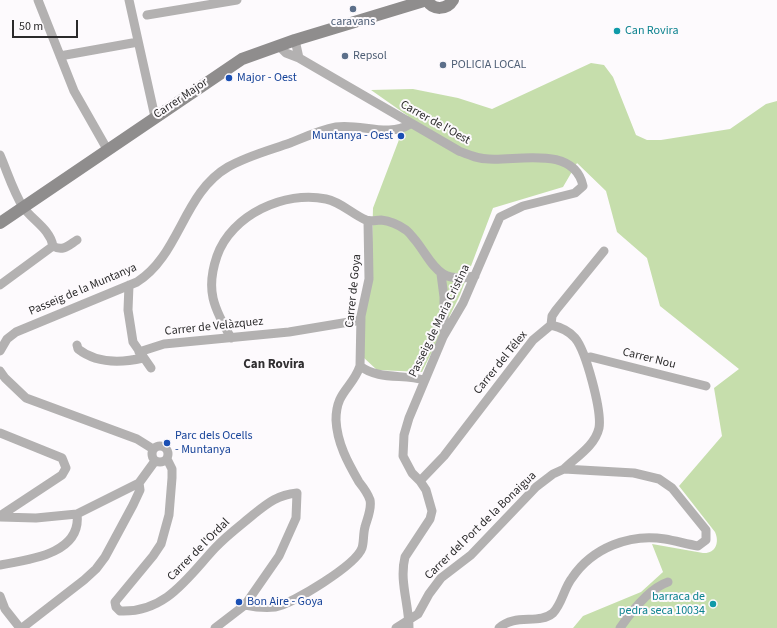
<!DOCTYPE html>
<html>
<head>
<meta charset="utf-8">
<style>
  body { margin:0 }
  #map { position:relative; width:777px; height:628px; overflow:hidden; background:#fdfafd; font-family:"Source Sans 3",sans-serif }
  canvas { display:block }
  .scale { position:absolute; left:12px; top:20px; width:66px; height:18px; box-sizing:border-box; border:2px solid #2b2a2b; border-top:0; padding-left:5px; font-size:12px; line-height:14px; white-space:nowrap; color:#2b2a2b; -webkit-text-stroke:3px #fdfafd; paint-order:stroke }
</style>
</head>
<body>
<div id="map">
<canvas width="777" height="628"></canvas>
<div class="scale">50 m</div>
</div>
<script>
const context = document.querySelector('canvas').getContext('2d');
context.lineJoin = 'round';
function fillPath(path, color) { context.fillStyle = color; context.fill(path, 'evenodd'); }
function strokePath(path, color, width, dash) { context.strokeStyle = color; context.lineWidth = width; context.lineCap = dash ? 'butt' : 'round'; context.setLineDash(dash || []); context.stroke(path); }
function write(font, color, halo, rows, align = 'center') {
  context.font = font + ' "Source Sans 3",sans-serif'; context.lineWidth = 4; context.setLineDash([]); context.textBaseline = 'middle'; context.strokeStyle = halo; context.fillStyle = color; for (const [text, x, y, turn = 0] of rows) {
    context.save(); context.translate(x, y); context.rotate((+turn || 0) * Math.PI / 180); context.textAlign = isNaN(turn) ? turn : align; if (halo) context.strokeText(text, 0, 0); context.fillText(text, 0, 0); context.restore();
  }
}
const green = new Path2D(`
  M591,63L604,65L613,77L636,135L647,140H661L730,129L766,104L777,101V628H573L583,616L641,592L663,572L652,544L703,553C715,554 720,543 715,532L679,486L722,436L714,388L739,369L660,306L647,258L617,232L606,191L577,163L563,187L493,208L460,295L422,372L377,370L363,357L361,321L371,283L373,208L408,116L371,90L413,89L458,98L492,109Z`);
const street = new Path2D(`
  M38,0L74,91L107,149
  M129,0L155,117
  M147,15L237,0
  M295,40L299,58
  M279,46L286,53L299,58L459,151C469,155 478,159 489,159C518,161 574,145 583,186L575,193L523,206L500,217L463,303L443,337L409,418L404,435L403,456L412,473L420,481L426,490L432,511L430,519L405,557C399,581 409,604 409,628
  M60,56L138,42
  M0,155C7,171 13,191 23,207C32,220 50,229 53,246
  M53,246C63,252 69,245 77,240
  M441,274L444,297V332
  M0,285L53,246
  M129,285L128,310L133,342L151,368
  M551,325L552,316L556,310L604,251
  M231,338C214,307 205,291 217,256C231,215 285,190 326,199C341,202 352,214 366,220C371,222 376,220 381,220C390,221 399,225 406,230C410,233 413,238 416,241C435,266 438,284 475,276
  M77,345L78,349C97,364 121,363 143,358
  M0,351L7,339L16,332L137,282C180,255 183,193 228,167C247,156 270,150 290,143C305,137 320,130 336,127C360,123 389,138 410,124
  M139,352L164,344L289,332L361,320
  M585,358L591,357L706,386
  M360,366C378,380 403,374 424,380
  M0,371L5,378L26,398L137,439L153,449
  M0,433L62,458L66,468L62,475L0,516
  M152 454a8 8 0 1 1 16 0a8 8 0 1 1-16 0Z
  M167,459L172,469V478L169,515L161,544L153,556L115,602L116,607L120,611C166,613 188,577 215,548C227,535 241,525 254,514C269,502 278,495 297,493L296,518L279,556L245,605L215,628
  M420,481L444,456L533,340L551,325C560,327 568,330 575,338C586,351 602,411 599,428C595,446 576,457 564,469
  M0,517L36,518L77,514L139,483L155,461
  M0,565C28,560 82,554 77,514
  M0,596L5,609L20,628
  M245,605C255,607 266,608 275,607C294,603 356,565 362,548C364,542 363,534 365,527C367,519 372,509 370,500C368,494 363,487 359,482C348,463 337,443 336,420C336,391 352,389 360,366L361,316L369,279L368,221
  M22,628L84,580L96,569L105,557L133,505L140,490L139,483
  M396,628L418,614L429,594L441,578L471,555L536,487L553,474L564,469L634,473L659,479L672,488L706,530V540L698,546C687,544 676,541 665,539C630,533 592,548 572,578C564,588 562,604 553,613C539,625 515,613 499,628
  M620,628C631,612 650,588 668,582`);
const secondary = new Path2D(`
  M427,0C433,11 447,10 453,0
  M0,223L242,59L295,40L427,0`);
const markers = [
  [353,9,4,"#5c6f8a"],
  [617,31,4,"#0f9aa8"],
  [345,56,4,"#5c6f8a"],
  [443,65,4,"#5c6f8a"],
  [229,78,4,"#1a4fb4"],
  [401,136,4,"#1a4fb4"],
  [167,443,4,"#1a4fb4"],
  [239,602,4,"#1a4fb4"],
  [713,604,4,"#0f9aa8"]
];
const serviceNames = [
  ["caravans",353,22,"center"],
  ["Repsol",353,56],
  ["POLICIA LOCAL",451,65]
];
const cultureNames = [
  ["Can Rovira",625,31],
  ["barraca de",705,597,"right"],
  ["pedra seca 10034",705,611,"right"]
];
const transitNames = [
  ["Major - Oest",237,78],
  ["Muntanya - Oest",393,136,"right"],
  ["Parc dels Ocells",175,436],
  ["- Muntanya",175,450],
  ["Bon Aire - Goya",247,602]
];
const streetNames = [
  ["Carrer Major",181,99,-34],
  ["Carrer de l'Oest",435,123,29],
  ["Passeig de la Muntanya",83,290,-23],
  ["Carrer de Goya",354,291,-84],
  ["Passeig de Maria Cristina",440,321,-64],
  ["Carrer de Velàzquez",214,327,-6],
  ["Carrer Nou",649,359,14],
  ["Carrer del Télex",501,363,-51],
  ["Carrer del Port de la Bonaigua",481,526,-44],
  ["Carrer de l'Ordal",199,550,-45]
];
const neighbourhoodNames = [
  ["Can Rovira",274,365]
];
fillPath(green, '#c6deac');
strokePath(street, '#b3b1b1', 9);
strokePath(secondary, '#8f8d8d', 12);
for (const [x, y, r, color] of markers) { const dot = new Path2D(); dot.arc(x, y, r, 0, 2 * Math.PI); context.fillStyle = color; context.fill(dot); strokePath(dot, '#fdfafd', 1.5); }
write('12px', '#4e5e75', '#fdfafd', serviceNames, 'left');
write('12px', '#0d838f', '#fdfafd', cultureNames, 'left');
write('12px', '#164399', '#fdfafd', transitNames, 'left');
write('12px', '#2b2a2b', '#fdfafd', streetNames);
write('bold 13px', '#302e30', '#fdfafd', neighbourhoodNames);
</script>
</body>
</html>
